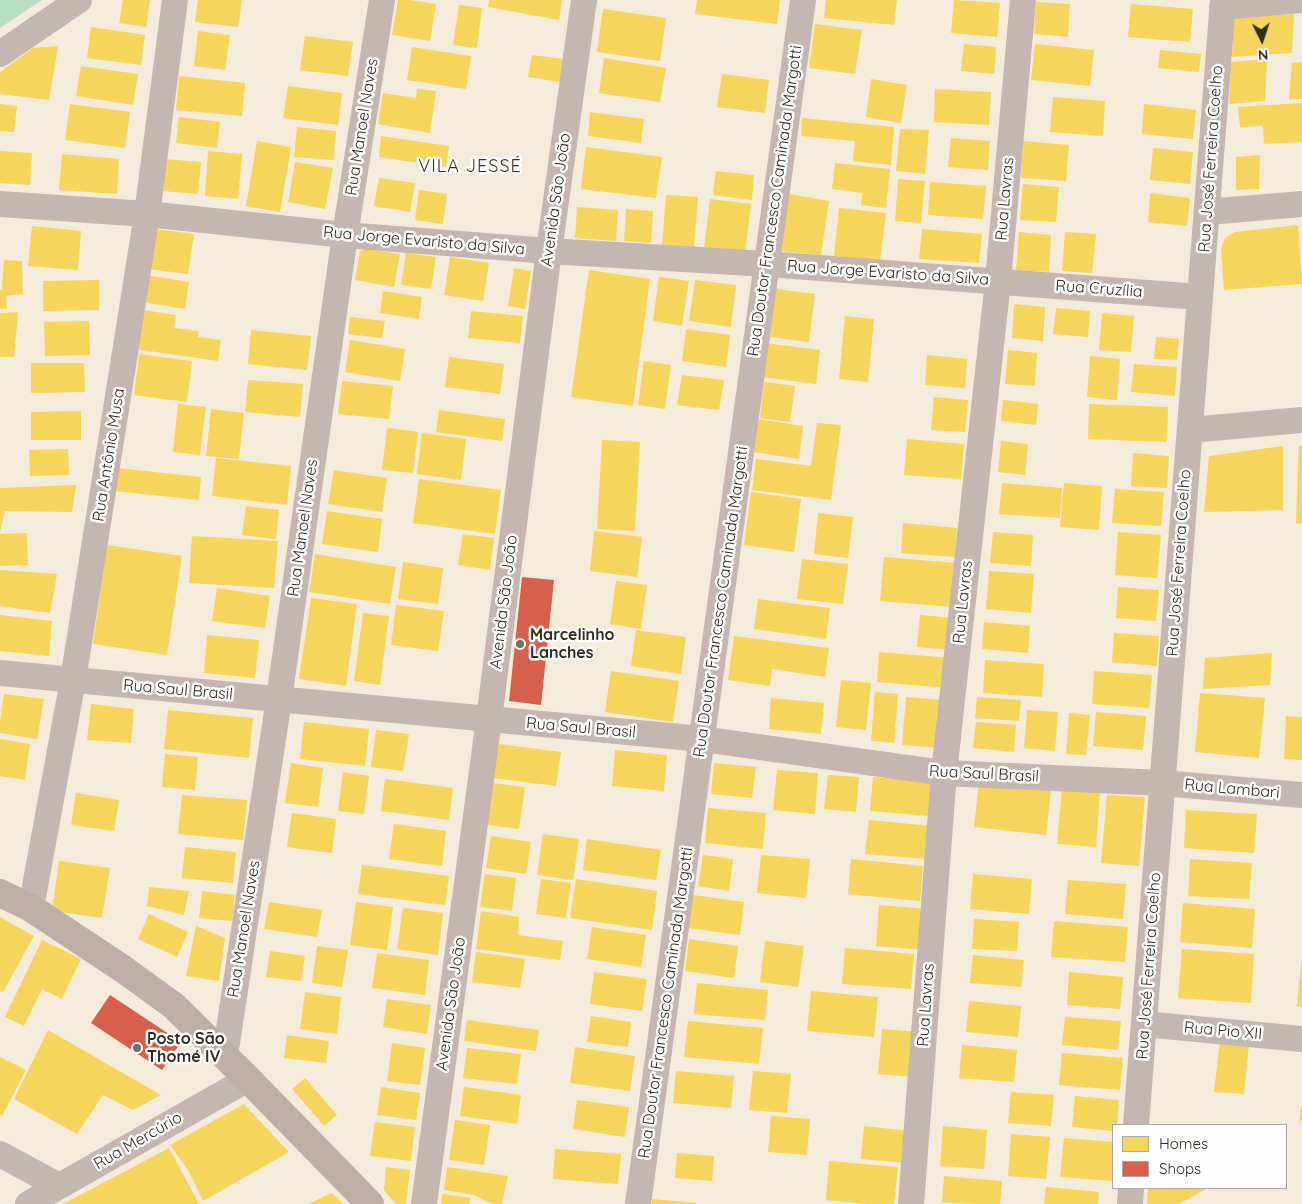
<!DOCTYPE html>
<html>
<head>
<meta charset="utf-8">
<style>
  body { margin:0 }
  #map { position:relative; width:1302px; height:1204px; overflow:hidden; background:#f4ebda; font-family:Quicksand,sans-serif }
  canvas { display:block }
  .legend { position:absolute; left:1112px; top:1124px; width:175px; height:65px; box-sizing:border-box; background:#fefefe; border:1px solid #acaaa5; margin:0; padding:6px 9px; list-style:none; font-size:15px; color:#322c20 }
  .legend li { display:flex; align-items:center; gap:10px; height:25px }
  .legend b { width:25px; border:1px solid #acaaa5 }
  .north { position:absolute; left:1237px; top:15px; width:50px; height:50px; -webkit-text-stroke:4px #fefefe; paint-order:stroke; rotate:176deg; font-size:14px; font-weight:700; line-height:20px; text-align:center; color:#322c20 }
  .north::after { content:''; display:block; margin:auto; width:18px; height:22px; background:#322c20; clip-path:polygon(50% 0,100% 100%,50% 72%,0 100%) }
</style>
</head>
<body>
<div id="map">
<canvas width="1302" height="1204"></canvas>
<ul class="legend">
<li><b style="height:14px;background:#f6d55c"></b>Homes</li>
<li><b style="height:14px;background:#d6604d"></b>Shops</li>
</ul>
<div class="north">N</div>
</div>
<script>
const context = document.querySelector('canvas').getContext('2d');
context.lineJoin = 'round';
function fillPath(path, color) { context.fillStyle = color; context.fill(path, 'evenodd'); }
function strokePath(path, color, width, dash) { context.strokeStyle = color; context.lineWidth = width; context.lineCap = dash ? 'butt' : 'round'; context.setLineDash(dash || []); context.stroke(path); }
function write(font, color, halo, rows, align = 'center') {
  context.font = font + ' Quicksand,sans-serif'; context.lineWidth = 5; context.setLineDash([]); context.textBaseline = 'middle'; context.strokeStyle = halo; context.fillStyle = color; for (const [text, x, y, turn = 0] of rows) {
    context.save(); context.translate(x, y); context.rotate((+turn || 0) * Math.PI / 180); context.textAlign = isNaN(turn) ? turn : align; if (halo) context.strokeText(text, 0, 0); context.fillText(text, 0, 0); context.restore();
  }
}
const green = new Path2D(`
  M0,0H42L0,28Z`);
const homes = new Path2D(`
  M123,0H150L146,27L119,23Z
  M198,0H242L238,27L195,22Z
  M398,0H410L436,4L430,41L392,35Z
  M489,0H562L559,20L488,7Z
  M697,0H780L777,24L695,14Z
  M826,0H897L894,25L824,18Z
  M954,0L1000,3L997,37L951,33Z
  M1036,2L1070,4L1068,37L1034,34Z
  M1131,4L1193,9L1190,42L1128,37Z
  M459,5L482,8L477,48L453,45Z
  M603,9L666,18L660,61L597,52Z
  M1294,14L1292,53L1232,57L1234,18Z
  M815,24L862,30L855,74L809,68Z
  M91,27L145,35L141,65L87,58Z
  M198,31L230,35L225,70L194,66Z
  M305,36L353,42L348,76L300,70Z
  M964,44L996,47L994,74L961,71Z
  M1035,44L1094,50L1090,86L1031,80Z
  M58,46L49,100L0,94V72L33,48Z
  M412,47L471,56L466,89L407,80Z
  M1160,50L1201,54L1199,72L1158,68Z
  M532,55L563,59L560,82L528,77Z
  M604,58L666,68L660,102L599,93Z
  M1267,59L1265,101L1229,104L1231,62Z
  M1302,62V99L1289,100L1292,63Z
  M81,66L138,74L133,105L76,96Z
  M722,74L769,80L765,113L717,107Z
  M179,76L245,83L242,116L176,110Z
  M871,79L907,85L901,123L866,117Z
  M288,86L342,93L338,125L283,118Z
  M417,89L436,91L430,133L378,124L383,93L416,98Z
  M935,89L991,92L989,125L934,122Z
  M1053,97L1105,101L1103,136L1050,132Z
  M1302,103V142L1264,144L1263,126L1240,127L1238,107Z
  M0,104L17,106L14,132L0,131Z
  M70,104L130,112L125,148L65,140Z
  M1144,104L1196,110L1193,139L1142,134Z
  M590,112L644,119L641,143L588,136Z
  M179,117L220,122L217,148L176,143Z
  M802,118L894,127L891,165L853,161L855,141L801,136Z
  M297,127L336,131L334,160L294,157Z
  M900,129L929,130L925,174L896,171Z
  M381,136L449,146L446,167L379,157Z
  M951,138L990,141L988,170L948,167Z
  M257,141L291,147L280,212L246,206Z
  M1023,141L1069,145L1066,181L1021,178Z
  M586,147L662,157L656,198L581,189Z
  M1153,148L1193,152L1190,184L1150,180Z
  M0,151L32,153L30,185L0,183Z
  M208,151L242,154L238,199L205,196Z
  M62,154L119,159L117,194L59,190Z
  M1260,155L1259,189L1236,190V157Z
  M165,159L201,162L198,194L162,191Z
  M295,162L333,168L325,209L288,202Z
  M835,163L890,169L886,208L861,205L862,193L832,189Z
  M716,171L754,175L752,200L713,195Z
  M379,178L415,183L410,212L374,206Z
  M898,179L925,181L921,223L895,221Z
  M930,182L986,186L983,219L928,215Z
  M1023,184L1059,187L1056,222L1020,220Z
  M419,190L447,194L443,224L415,220Z
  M1150,193L1190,198L1187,226L1148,222Z
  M789,194L829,201L821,255L780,251Z
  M666,195L698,197L694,248L662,246Z
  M710,199L751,204L745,254L704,249Z
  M577,207L618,210L616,241L575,238Z
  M839,208L886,213L880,261L834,256Z
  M626,209L653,211L651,243L624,241Z
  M1298,225L1302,284L1224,290L1221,248L1225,238L1235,232Z
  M32,226L81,231L78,270L28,266Z
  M155,229L194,234L188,274L149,269Z
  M922,229L982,234L979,263L919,259Z
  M1019,232L1051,235L1049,272L1016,270Z
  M1065,232L1096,234L1092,273L1062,271Z
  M365,249L400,254L394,287L355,280L360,252Z
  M406,253L436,257L431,289L401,285Z
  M450,257L489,263L483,301L444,295Z
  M4,260L22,261L23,294L6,296L7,309H0V290H2Z
  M514,268L531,271L525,309L508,306Z
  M589,270L650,279L633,406L571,397Z
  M146,275L189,282L185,309L142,302Z
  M659,277L689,281L682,326L653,321Z
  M99,280V310L43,311V281Z
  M695,280L736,285L731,327L689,321Z
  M776,289L815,294L809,342L770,337Z
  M383,291L422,297L419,319L380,313Z
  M1014,304L1045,307L1043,341L1012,338Z
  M1056,308L1090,311L1088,337L1053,334Z
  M142,310L176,315L174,328L199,331L198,337L221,340L218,361L136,349Z
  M471,311L523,316L520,343L468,338Z
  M18,312L14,357H0V313Z
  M1102,313L1134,316L1131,352L1099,350Z
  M845,316L874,319L868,382L839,379Z
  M350,317L385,321L382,338L348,334Z
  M89,321L90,355L45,356L44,322Z
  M686,329L730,335L726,367L682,361Z
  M251,330L311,336L307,370L248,364Z
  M1156,337L1179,339L1177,360L1154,359Z
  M350,340L405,349L400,381L345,372Z
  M765,343L820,350L816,384L761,377Z
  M1008,350L1037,353L1035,386L1005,384Z
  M139,354L192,361L187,402L134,395Z
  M927,355L967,359L965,388L925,385Z
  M1090,356L1120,359L1117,400L1087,397Z
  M449,357L504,364L500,394L445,387Z
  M644,361L671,365L665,409L638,405Z
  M31,363H84L85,392L31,393Z
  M1134,364L1177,367L1175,396L1131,392Z
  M682,375L724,380L719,410L677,405Z
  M248,380L303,384L300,417L245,412Z
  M342,381L393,386L389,419L338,414Z
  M764,382L795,386L790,422L760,418Z
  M934,397L968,400L965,432L931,430Z
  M1003,400L1038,404L1036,425L1001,421Z
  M178,404L206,407L200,455L173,452Z
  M1089,404L1168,407L1167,442L1088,439Z
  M211,409L244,413L239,459L206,456Z
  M439,410L505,419L502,441L436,432Z
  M81,411V440H31V412Z
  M758,419L803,426L799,459L754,452Z
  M817,423L841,425L831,500L752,490L756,459L811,466Z
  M387,428L418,432L413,473L382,470Z
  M422,433L466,439L461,480L417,474Z
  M907,439L964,444L961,479L904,475Z
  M602,440L640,442L635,531L597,529Z
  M1001,441L1028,444L1025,475L998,472Z
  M1283,446V510L1204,512L1209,456Z
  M1299,446H1302V524L1296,523Z
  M68,449L69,475L30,476L29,450Z
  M1133,453L1169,456L1167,488L1131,486Z
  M216,458L291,466L287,505L212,496Z
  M117,468L201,477L199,500L114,491Z
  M334,470L387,478L382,512L328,504Z
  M419,479L501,490L495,534L413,523Z
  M1002,483L1062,488L1060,518L999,514Z
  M1064,483L1102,486L1099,530L1060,527Z
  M76,485L72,512L5,511L0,532V488Z
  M1115,489L1164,492L1161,526L1112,523Z
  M751,492L801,499L794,552L744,545Z
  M246,506L279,510L276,539L242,535Z
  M327,511L382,519L378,552L322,544Z
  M818,513L853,517L848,558L814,554Z
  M903,523L957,528L955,557L901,553Z
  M594,531L642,537L637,577L590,571Z
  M993,532L1033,535L1031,566L990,563Z
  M1118,532L1161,535L1157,578L1115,575Z
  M27,533L28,565L0,566V534Z
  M463,534L494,538L490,570L458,565Z
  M192,536L278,541L274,588L189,583Z
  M107,545L182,556L167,655L93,644Z
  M315,554L396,567L390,604L309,592Z
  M884,557L956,563L952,607L880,601Z
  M802,559L848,564L843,604L797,599Z
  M403,562L443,568L438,604L398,599Z
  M0,570L57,574L50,613L0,606Z
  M989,571L1034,574L1031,613L986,609Z
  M616,581L647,585L641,629L610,624Z
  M1118,587L1159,590L1156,621L1116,618Z
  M217,588L270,596L265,628L212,621Z
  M311,598L357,604L346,686L299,679Z
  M758,599L830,608L826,639L754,629Z
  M396,605L444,611L438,651L391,645Z
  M363,613L389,616L380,685L354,681Z
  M0,615L52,621L49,656L0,651Z
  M920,615L954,618L951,650L917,647Z
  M984,622L1030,626L1028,653L982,649Z
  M636,630L686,637L681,674L631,666Z
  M1114,633L1159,636L1157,666L1112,662Z
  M207,635L259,640L255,678L204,673Z
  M734,636L829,648L825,677L772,669L770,686L728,680Z
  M879,652L951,658L948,688L877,682Z
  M1272,653L1270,685L1203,689L1205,658Z
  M985,660L1044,664L1042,697L983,693Z
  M611,671L679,681L673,722L605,712Z
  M1094,671L1152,675L1149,708L1092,704Z
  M841,680L871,683L866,730L836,727Z
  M875,692L898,694L894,743L871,741Z
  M1200,693L1265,698L1259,758L1195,752Z
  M4,694L44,699L37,739L0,733V721Z
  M906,697L944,700L940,748L902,745Z
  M977,697L1021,700L1019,721L975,718Z
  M771,698L824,703L821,734L769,729Z
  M91,704L134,709L131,743L87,740Z
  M168,710L253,718L249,758L164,749Z
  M1027,710L1058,712L1055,751L1024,748Z
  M1096,712L1146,716L1143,750L1093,746Z
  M1069,713L1090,715L1086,755L1066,754Z
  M1286,716L1302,717V760L1284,759Z
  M304,722L369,729L365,766L300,759Z
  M976,722L1016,725L1014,752L973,748Z
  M376,730L409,734L403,771L371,767Z
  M0,739L30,744L25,780L0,776Z
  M498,744L561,752L556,786L493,778Z
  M615,750L667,755L664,791L612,786Z
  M165,754L198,757L195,790L162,787Z
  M291,763L323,768L318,807L285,803Z
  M714,763L756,767L752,798L711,794Z
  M777,770L818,773L815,814L773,810Z
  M343,772L369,776L364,814L338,811Z
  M828,775L859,777L856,812L824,809Z
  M873,777L932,782L929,816L870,811Z
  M385,779L453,788L449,820L381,811Z
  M493,783L525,787L519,829L487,825Z
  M979,783L1051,790L1046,835L974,827Z
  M1062,788L1100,791L1096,847L1057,844Z
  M76,793L119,800L114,831L71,825Z
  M182,795L247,800L243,840L178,834Z
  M1107,795L1145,797L1139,866L1101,863Z
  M708,808L766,813L763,849L705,843Z
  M1186,810L1257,814L1254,853L1184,848Z
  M292,813L336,819L332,853L287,847Z
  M869,820L931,826L928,859L865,854Z
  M394,824L446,831L442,866L389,859Z
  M543,834L579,839L573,880L537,875Z
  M491,836L531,842L526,874L486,868Z
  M587,839L661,850L656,880L583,870Z
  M185,847L236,852L233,883L182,878Z
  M703,855L733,859L729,891L698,886Z
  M761,855L810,859L806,898L757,893Z
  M851,859L923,866L920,901L848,894Z
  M1190,859L1252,863L1249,899L1188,896Z
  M59,861L110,868L102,918L52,911Z
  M362,865L449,876L445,905L358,894Z
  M485,874L516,878L512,911L480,907Z
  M973,874L1032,879L1029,914L970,909Z
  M541,879L571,883L566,918L536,914Z
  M576,879L657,891L652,930L570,918Z
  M1068,880L1126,884L1123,919L1065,914Z
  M149,887L189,891L184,915L147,906Z
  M202,891L235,895L232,921L199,918Z
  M693,895L744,902L740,935L688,928Z
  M269,902L322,910L317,937L264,929Z
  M356,902L393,907L387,950L350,945Z
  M1183,903L1255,909L1252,948L1180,942Z
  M879,905L928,909L924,950L876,946Z
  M403,908L443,913L438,955L397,949Z
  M481,911L519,917L518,935L563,941L560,960L476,949Z
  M149,914L188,932L177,957L138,939Z
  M0,917L34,936L3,992L0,991Z
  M974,919L1019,922L1017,951L972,949Z
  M1054,921L1128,927L1125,962L1051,957Z
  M196,926L225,938L219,981L186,976Z
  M592,927L646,935L641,967L587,959Z
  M689,939L738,946L734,978L685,971Z
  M42,940L81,959L62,999L42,989L24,1026L5,1017Z
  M765,941L804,946L798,987L760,982Z
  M317,946L348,950L342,987L312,983Z
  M845,948L914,954L911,989L842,984Z
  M1182,949L1254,954L1251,1003L1178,998Z
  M270,951L305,956L301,981L266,977Z
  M476,952L525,959L520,988L472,982Z
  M377,953L429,960L425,995L372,988Z
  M973,955L1024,960L1021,987L970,983Z
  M1301,963H1302V1007L1297,1006Z
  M594,972L647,979L642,1011L590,1004Z
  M1069,972L1123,977L1120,1009L1067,1005Z
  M697,983L768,990L765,1020L694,1014Z
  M811,991L878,997L874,1037L807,1031Z
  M305,992L341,997L337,1034L300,1029Z
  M387,999L431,1005L427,1034L383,1027Z
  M969,1001L1021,1006L1018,1037L966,1032Z
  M591,1016L631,1022L628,1047L587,1042Z
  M1065,1017L1121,1021L1118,1050L1062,1045Z
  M467,1020L539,1030L536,1051L464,1041Z
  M688,1021L763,1028L759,1064L684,1057Z
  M882,1029L918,1032L914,1077L878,1074Z
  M48,1030L161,1095L133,1110L103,1095L77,1134L14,1099Z
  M287,1035L329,1041L326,1063L284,1058Z
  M1220,1041L1249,1044L1244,1094L1214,1092Z
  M392,1043L425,1048L420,1085L387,1081Z
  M962,1045L1017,1050L1014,1082L959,1078Z
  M575,1047L635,1056L630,1091L570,1083Z
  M467,1048L521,1054L517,1084L463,1078Z
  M1062,1053L1123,1058L1120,1090L1059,1085Z
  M0,1057L26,1070L2,1116L0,1115Z
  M676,1071L734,1076L731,1108L673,1103Z
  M753,1071L791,1074L787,1113L749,1110Z
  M305,1078L337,1115L324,1126L292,1089Z
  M381,1087L420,1093L416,1120L377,1115Z
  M464,1087L521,1095L517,1124L460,1116Z
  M1011,1092L1054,1095L1051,1126L1008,1123Z
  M1075,1096L1119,1100L1117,1125H1113V1131L1072,1127Z
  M577,1100L629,1107L625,1137L573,1129Z
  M244,1104L289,1152L203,1201L188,1170L170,1145Z
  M1301,1106H1302V1122L1299,1121Z
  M771,1116L810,1119L807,1155L768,1152Z
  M455,1120L490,1125L484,1165L449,1160Z
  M375,1122L415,1127L411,1161L370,1156Z
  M864,1126L909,1131L906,1163L861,1159Z
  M943,1126L987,1130L984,1169L940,1166Z
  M1011,1134L1050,1137L1046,1179L1008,1176Z
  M1064,1138L1113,1142L1112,1181L1060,1177Z
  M169,1148L199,1204H63Z
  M555,1149L621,1154L618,1184L553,1179Z
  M677,1153L714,1156L712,1181L675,1178Z
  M829,1161L898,1167L894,1204H867L826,1200Z
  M386,1167L410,1170L406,1204H396L384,1190Z
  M447,1167L508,1176L502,1204H493L474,1195L444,1190Z
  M944,1176L1002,1181L1000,1204H976L942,1202Z
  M1046,1187L1099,1192L1098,1204H1044Z
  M1148,1188H1208L1179,1204H1147Z
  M332,1193L343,1204H308Z
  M442,1194L471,1198L469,1204H441Z
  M652,1199L696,1203V1204H652Z`);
const shops = new Path2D(`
  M522,577L554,580L541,705L509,701Z
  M110,995L181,1042L162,1070L91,1023Z`);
const street = new Path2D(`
  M1222,7L1302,0
  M0,54L79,0
  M0,204L147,214L345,235L549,251L767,264L1200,297
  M1207,212L1302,204
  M1190,430L1302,420
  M0,673L702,739L944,773L1162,783L1302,795
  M31,908L73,680L147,214L175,0
  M1144,1024L1302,1039
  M225,1056L279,699L345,235L382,0
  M1136,1125L1223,0
  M0,1154L59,1186
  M28,1204L248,1079
  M424,1204L489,719L549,251L584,0
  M638,1204L803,0
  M911,1204L944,773L998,281L1023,0
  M1130,1204L1131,1188`);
const primary = new Path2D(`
  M0,893L31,908L123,969L174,1006L248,1079L370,1204`);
const markers = [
  [520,644,5,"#766f61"],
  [137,1048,5,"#766f61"]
];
const streetNames = [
  ["Rua Manoel Naves",362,127,-81],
  ["Rua José Ferreira Coelho",1211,159,-86],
  ["Rua Lavras",1005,199,-85],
  ["Avenida São João",556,200,-82],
  ["Rua Doutor Francesco Caminada Margotti",775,201,-82],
  ["Rua Jorge Evaristo da Silva",424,241,5],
  ["Rua Jorge Evaristo da Silva",888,273,4],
  ["Rua Cruzília",1099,289,4],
  ["Rua Antônio Musa",109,455,-81],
  ["Rua Manoel Naves",303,528,-82],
  ["Rua José Ferreira Coelho",1179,563,-86],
  ["Avenida São João",504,602,-83],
  ["Rua Doutor Francesco Caminada Margotti",721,602,-82],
  ["Rua Lavras",963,602,-84],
  ["Rua Saul Brasil",178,690,5],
  ["Rua Saul Brasil",581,728,5],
  ["Rua Saul Brasil",984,774,3],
  ["Rua Lambari",1232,789,5],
  ["Rua Manoel Naves",244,929,-81],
  ["Rua José Ferreira Coelho",1149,966,-86],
  ["Rua Doutor Francesco Caminada Margotti",666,1003,-82],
  ["Avenida São João",451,1004,-82],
  ["Rua Lavras",926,1005,-86],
  ["Rua Pio XII",1223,1031,5],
  ["Rua Mercúrio",138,1141,-30]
];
const poiNames = [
  ["Marcelinho",530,635],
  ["Lanches",530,653],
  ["Posto São",147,1039],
  ["Thomé IV",147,1057]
];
const neighbourhoodNames = [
  ["VILA JESSÉ",470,167]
];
fillPath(green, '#b8dfc3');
fillPath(homes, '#f6d55c');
fillPath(shops, '#d6604d');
strokePath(street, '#c5b6b1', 26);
strokePath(primary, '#beaea5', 28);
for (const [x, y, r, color] of markers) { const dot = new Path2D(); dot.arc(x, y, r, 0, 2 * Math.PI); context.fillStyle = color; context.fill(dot); strokePath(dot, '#fefefe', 2); }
write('16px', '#322c20', '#fefefe', streetNames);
write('bold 16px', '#322c20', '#fefefe', poiNames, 'left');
context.letterSpacing = '1px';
write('18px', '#41351b', '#fefefe', neighbourhoodNames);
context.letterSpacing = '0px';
</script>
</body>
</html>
